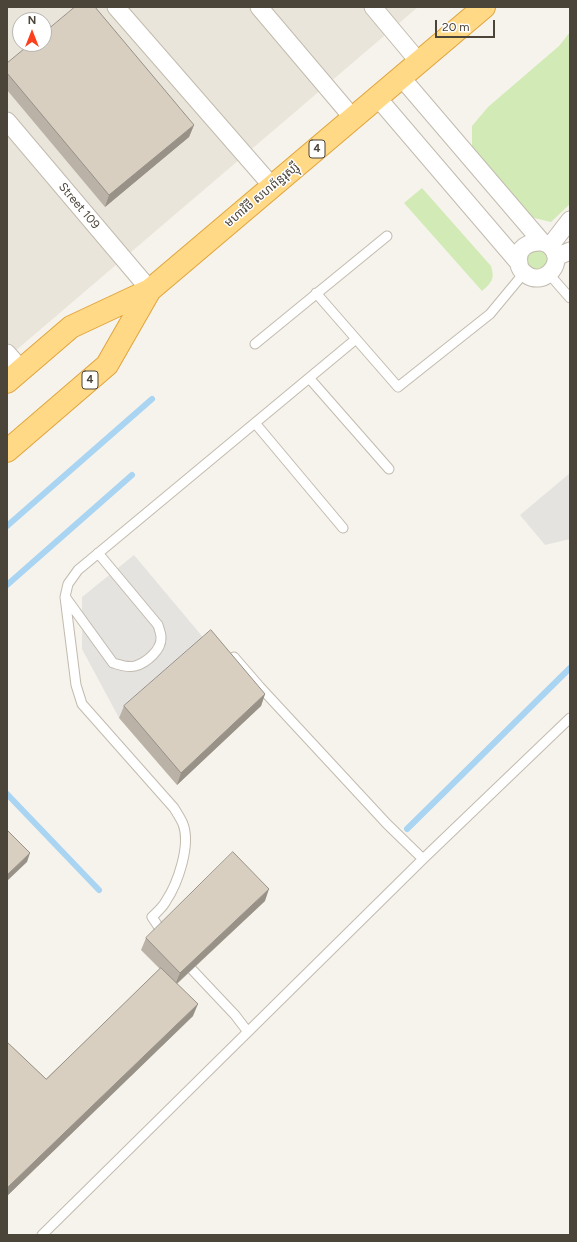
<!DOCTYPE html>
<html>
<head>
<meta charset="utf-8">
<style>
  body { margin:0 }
  #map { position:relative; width:577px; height:1242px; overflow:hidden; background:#f6f3ec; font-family:Figtree,sans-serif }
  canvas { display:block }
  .frame { position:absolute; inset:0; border:8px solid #4b4439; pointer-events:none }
  .north { position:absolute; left:12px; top:12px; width:40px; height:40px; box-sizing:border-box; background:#fff; border:1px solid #b7b4b0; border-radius:50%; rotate:0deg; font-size:11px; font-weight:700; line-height:16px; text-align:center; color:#4b4439 }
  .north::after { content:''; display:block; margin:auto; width:14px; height:18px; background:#fc3f1d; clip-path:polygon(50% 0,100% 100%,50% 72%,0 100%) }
  .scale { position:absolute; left:435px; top:20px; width:60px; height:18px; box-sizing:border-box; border:2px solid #4b4439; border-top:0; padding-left:5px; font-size:12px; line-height:14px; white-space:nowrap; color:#4b4439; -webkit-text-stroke:3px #fff; paint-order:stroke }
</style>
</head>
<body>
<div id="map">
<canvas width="577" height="1242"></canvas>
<div class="frame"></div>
<div class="north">N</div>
<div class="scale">20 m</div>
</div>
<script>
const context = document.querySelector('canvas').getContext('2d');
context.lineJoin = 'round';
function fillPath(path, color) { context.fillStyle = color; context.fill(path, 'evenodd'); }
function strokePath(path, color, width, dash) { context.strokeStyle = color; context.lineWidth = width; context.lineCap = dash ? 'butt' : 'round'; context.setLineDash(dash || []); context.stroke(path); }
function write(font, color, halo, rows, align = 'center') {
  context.font = font + ' Figtree,"Noto Sans Khmer",sans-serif'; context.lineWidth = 3; context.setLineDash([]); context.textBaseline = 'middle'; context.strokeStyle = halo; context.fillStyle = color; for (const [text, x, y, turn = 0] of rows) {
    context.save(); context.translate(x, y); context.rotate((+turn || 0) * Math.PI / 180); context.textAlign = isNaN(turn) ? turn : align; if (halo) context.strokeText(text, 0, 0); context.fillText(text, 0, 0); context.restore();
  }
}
const residential = new Path2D(`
  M7,7H418L7,358ZM20,20H44V44H20Z`);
const green = new Path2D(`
  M570,32V204L551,222L530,217L472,146V126L488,107L559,46Z
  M422,188L491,266C495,279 492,282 482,291L404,203Z
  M536,249L545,252L548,255L547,266L536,272L527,265C527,256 528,254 536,249Z`);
const parking = new Path2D(`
  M570,473V539L545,545L520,515Z
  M134,555L207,642L119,718L82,649V597Z`);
const stream = new Path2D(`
  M7,526L152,399
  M7,585L132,475
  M7,794L99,890
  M407,829L570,668`);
const service = new Path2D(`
  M549,274L570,298
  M316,293L398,387L490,314L524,273
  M255,344L387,236
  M310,379L389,469
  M255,423L343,528
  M66,598L113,663C120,665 128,668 135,666C146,663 162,650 161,637C161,633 159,629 158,625L98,553
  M234,657L260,687L387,824L423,859
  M164,935L152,917C157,912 163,907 166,901C178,883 191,845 183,824C181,819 177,813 174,808L82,704L76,685L65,597L68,584L78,570L356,339
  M184,961L235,1015L248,1032
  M42,1235L423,859L570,718`);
const minor = new Path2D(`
  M116,7L272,186
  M259,7L353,118
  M373,7L419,62
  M401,77L542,242C545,243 548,244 550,246C567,261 545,287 527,275C522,272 519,268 519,263C516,248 529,241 542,242
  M377,97L518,262
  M7,121L150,290
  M550,246L570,220
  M556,257L570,251
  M7,353L21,369`);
const trunk = new Path2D(`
  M7,382L71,327L150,290L484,7
  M7,451L107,365L150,290`);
const wall = new Path2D(`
  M7,63L194,125L189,137L105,207L7,90Z
  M265,694L261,706L177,785L119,718L124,706Z
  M265,901L177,984L193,1016L7,1196V1042L46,1079L160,969L141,950L146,938Z`);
const shadedWall = new Path2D(`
  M194,125L189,137L105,207L109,195Z
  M265,694L261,706L177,785L181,773Z
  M30,853L27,862L7,881V875Z
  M269,889L265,901L175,985L180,973Z
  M198,1004L193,1016L7,1196V1188Z`);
const building = new Path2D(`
  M75,7H95L194,125L109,195L7,73V63L30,44H44V33Z
  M211,630L265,694L181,773L124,706Z
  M7,830L30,853L7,875Z
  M233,852L269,889L180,973L146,938Z
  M161,968L198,1004L7,1188V1042L46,1079Z`);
const shields = [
  [317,149,16],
  [90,380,16]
];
const shieldNames = [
  ["4",317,149],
  ["4",90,380]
];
const streetNames = [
  ["មហាវិថី សហព័ន្ធរុស្ស៊ី",262,195,-40],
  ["Street 109",79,206,50]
];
fillPath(residential, '#eae5da');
fillPath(green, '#d2eab5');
fillPath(parking, '#e5e3e0');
strokePath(stream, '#a9d4f2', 6);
strokePath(service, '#c2bbae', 11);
strokePath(minor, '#c2bbae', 19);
strokePath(trunk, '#e0a43c', 24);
strokePath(service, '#fff', 9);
strokePath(minor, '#fff', 17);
strokePath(trunk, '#ffd985', 22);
fillPath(wall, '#bab2a6');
fillPath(shadedWall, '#979187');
fillPath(building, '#d8cfc1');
strokePath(building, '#979187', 1);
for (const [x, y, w] of shields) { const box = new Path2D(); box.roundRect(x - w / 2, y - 9, w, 18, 3); context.fillStyle = '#fff'; context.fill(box); strokePath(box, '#4b4439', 1); }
write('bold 11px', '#4b4439', null, shieldNames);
write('12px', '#4b4439', '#fff', streetNames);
</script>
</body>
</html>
